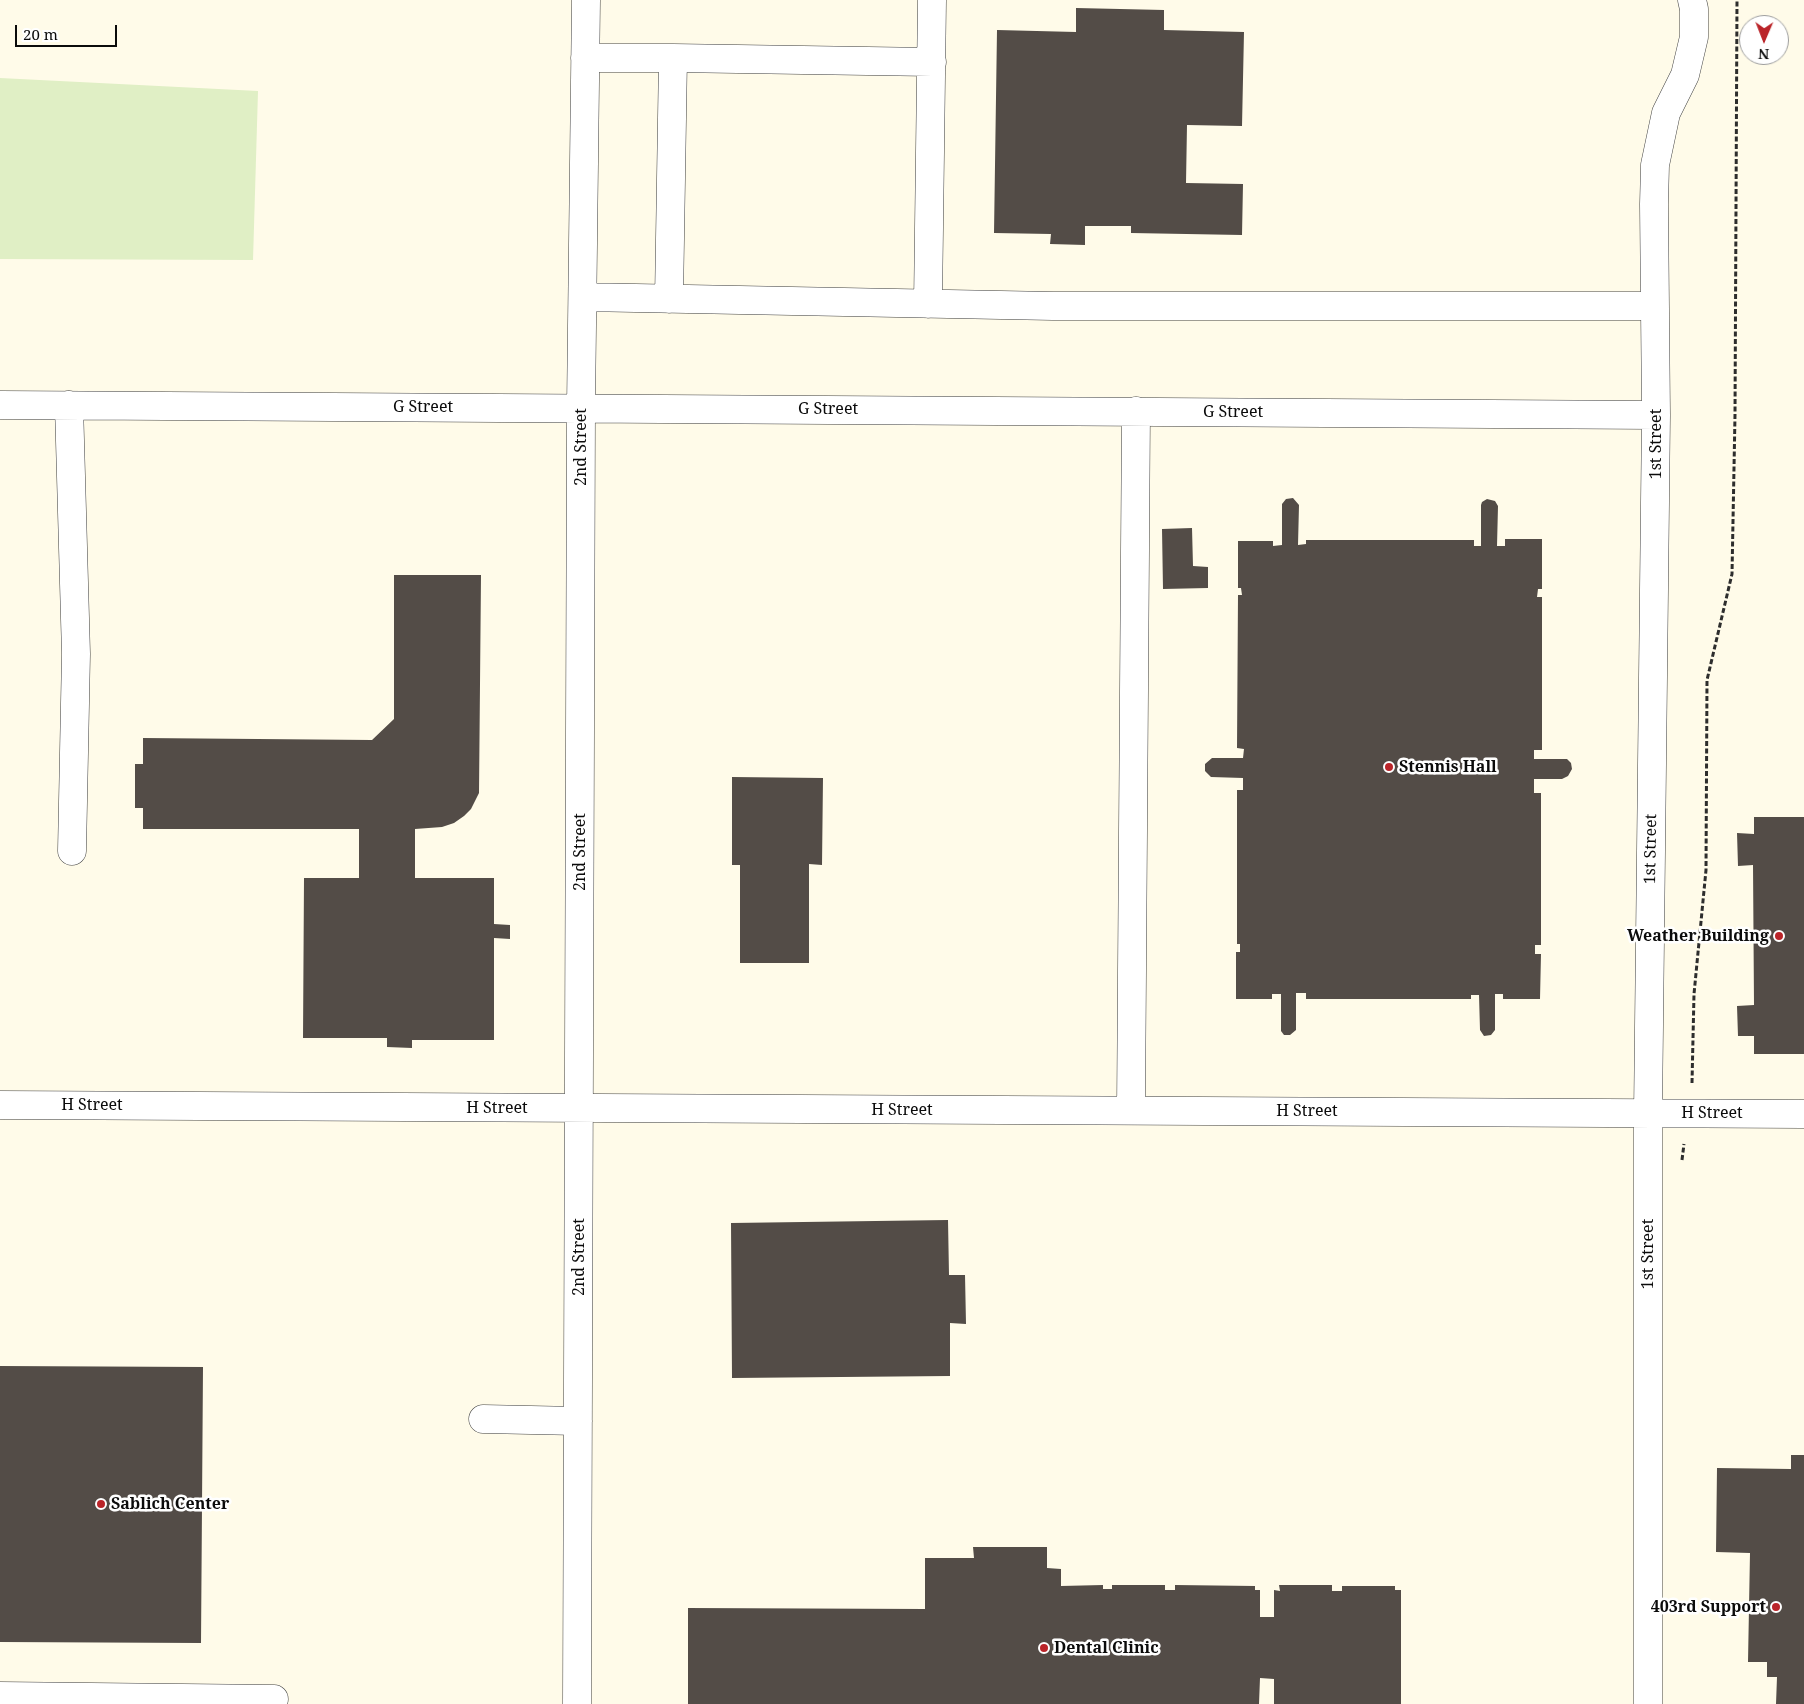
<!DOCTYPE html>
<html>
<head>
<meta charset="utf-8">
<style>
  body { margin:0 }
  #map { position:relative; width:1804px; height:1704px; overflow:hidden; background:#fffbe9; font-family:"Noto Serif",serif }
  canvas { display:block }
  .north { position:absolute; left:1739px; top:15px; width:50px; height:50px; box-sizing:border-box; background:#fff; border:1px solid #9d9d9d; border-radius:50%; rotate:181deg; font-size:14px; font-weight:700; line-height:20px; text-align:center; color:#0b0b0b }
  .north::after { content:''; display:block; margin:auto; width:18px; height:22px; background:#ba2429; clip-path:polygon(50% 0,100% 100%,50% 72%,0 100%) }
  .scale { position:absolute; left:15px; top:25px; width:102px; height:22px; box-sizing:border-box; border:2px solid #0b0b0b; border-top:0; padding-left:6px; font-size:15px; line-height:18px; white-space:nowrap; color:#0b0b0b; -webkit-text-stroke:4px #fff; paint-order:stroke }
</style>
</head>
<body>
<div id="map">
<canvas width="1804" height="1704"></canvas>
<div class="north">N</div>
<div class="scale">20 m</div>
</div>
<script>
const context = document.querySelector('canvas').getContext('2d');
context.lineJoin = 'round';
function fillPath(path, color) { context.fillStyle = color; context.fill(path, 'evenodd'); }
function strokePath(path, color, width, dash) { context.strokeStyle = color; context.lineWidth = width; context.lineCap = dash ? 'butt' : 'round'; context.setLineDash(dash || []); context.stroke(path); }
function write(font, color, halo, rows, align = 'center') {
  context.font = font + ' "Noto Serif",serif'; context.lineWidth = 5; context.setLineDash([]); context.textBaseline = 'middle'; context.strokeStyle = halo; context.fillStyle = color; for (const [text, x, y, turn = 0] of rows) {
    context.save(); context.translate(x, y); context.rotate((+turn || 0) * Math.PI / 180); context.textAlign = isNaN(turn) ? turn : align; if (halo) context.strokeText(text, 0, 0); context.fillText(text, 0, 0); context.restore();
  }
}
const pitch = new Path2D(`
  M0,78L258,91L253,260L0,259Z`);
const building = new Path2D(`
  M1076,8L1164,10V30L1244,32L1242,126L1187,125L1186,183L1243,184L1242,235L1131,233V226H1085V245L1050,244L1051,234L994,233L997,30L1076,32Z
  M1293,498L1299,505L1298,545L1306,544V540H1474V546H1481V505L1482,502L1487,499L1495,501L1498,506L1497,546H1505V539H1542V589H1538L1537,597H1542V750H1534V759H1567L1571,763L1572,769L1568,776L1562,779H1534V793H1541V945H1535V954H1541L1540,999H1503V994H1495V1030L1491,1035L1484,1036L1480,1030L1479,995H1471V999H1306V993H1296V1030L1290,1035H1284L1281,1031V994H1272V999H1236V952H1240V944H1237V790H1243V778L1211,777L1205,771V764L1212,758H1243L1244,749L1237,748L1238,595H1242L1241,588H1238V541H1273V546L1282,545V504L1286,499Z
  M1192,528L1193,566L1208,567V588L1163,589L1162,529Z
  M394,575H481L479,793L471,809L464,816L454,823L442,827L415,829V878H494V924L510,925V939L494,938V1040H412V1048L387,1047V1038H303L304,878H359V829H143V808H135V764H143V738L372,740L394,719Z
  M732,777L823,778L822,865L809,864V963H740V865H732Z
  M1754,817H1804V1054H1754V1036H1738L1737,1006L1754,1005L1753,865L1738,866L1737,833L1754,834Z
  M948,1220L949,1275H965L966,1324L950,1323V1376L732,1378L731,1223Z
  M0,1366L203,1367L201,1643L0,1642Z
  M1791,1455H1804V1704H1776L1777,1677H1767V1662H1748L1750,1553L1716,1552L1717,1468L1791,1469Z
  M973,1547H1047V1568L1061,1569V1586L1103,1585V1589H1112V1585H1165V1590H1175V1585L1255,1586V1590H1260V1617H1274V1590L1280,1591L1279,1585H1332V1591H1342V1586H1395V1590H1401V1704H1274V1679L1260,1678L1259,1704H688V1608L925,1609V1558H974Z`);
const path = new Path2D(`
  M1692,1083L1694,994L1706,870L1707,680L1732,574L1735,415L1737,0
  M1682,1160L1684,1144`);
const minor = new Path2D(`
  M585,58H673L669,299
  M673,58L932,62
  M583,297L1053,306H1655
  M928,304L932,0
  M0,405L1656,415
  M69,405L76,654L72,851
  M0,1105L1804,1114
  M1131,1110L1136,411
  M483,1419L578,1421
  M0,1696L274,1699
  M577,1704L581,407L586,0
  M1648,1704V1113L1656,415L1654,204L1655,165L1666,113L1685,75L1694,37V9L1692,0`);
const markers = [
  [1389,767,5,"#ba2429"],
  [1779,936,5,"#ba2429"],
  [101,1504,5,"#ba2429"],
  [1776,1607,5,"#ba2429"],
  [1044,1648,5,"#ba2429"]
];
const streetNames = [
  ["G Street",423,407],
  ["G Street",828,409],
  ["G Street",1233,412],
  ["1st Street",1656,444,-90],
  ["2nd Street",581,447,-90],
  ["1st Street",1651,849,-89],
  ["2nd Street",580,852,-90],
  ["H Street",92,1105],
  ["H Street",497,1108],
  ["H Street",902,1110],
  ["H Street",1307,1111],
  ["H Street",1712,1113],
  ["1st Street",1648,1254,-90],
  ["2nd Street",579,1257,-90]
];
const poiNames = [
  ["Stennis Hall",1399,767],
  ["Weather Building",1769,936,"right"],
  ["Sablich Center",111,1504],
  ["403rd Support",1766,1607,"right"],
  ["Dental Clinic",1054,1648]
];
fillPath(pitch, '#e0efc5');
fillPath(building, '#534c47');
strokePath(minor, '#3e3e3e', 29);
strokePath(path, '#2d2d2d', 3, [5, 2.5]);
strokePath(minor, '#fff', 28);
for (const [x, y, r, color] of markers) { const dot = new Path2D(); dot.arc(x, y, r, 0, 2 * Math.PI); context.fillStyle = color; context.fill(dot); strokePath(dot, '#fff', 2); }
write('16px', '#0b0b0b', '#fff', streetNames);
write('bold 16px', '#0b0b0b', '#fff', poiNames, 'left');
</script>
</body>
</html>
